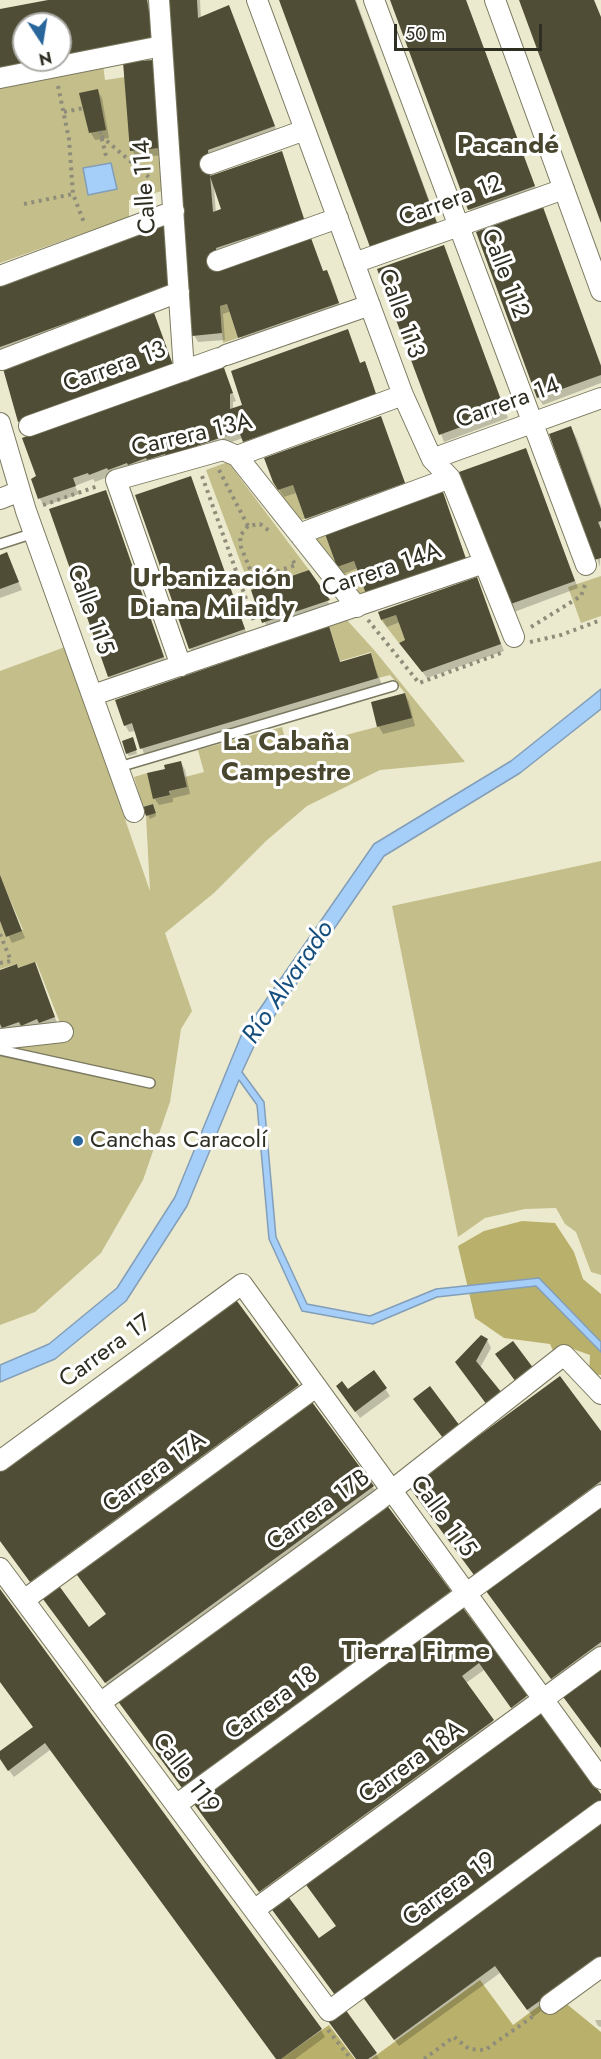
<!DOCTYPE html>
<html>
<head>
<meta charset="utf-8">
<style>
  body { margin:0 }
  #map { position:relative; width:601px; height:2059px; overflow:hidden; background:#eceace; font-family:Jost,sans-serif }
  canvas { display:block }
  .north { position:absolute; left:12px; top:12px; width:60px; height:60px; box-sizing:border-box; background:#fff; border:2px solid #acaba7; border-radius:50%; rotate:168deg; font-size:16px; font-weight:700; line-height:24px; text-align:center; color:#2f2e23 }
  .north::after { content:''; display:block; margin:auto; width:21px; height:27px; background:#28669c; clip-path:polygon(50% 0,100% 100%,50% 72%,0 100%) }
  .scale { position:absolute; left:394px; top:24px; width:148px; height:27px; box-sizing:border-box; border:3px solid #2f2e23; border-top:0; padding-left:8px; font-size:18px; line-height:21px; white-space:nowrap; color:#2f2e23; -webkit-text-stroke:4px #fff; paint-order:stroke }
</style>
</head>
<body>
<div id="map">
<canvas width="601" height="2059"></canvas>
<div class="north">N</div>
<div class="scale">50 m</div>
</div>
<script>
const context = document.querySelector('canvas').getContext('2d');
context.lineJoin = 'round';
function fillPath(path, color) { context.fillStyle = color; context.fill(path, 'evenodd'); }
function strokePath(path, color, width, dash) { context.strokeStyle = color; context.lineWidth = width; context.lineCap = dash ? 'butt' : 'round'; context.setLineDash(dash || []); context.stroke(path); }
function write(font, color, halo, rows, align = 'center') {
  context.font = font + ' Jost,sans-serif'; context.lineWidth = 6; context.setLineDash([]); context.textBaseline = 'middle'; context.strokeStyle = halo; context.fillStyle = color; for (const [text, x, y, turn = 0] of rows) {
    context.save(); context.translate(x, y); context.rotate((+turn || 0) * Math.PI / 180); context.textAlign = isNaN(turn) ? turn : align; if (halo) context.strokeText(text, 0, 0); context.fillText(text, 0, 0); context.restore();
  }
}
const green = new Path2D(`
  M103,64L105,80L125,77L131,151L160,148L162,191L129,200V217L0,263V86Z
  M227,304L238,338L223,343L220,306Z
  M228,462L309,570L251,590L206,470Z
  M293,485L305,519L300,520L278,490Z
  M325,534L337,567L354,561L366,594L361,597L313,538Z
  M601,576V616L581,623L568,587Z
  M396,615L405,640L399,643L381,620Z
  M347,620L375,651L465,762L380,770L307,806L266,841L214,893L165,933L192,1011L181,1029L170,1102L143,1180L101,1253L35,1312L0,1325V1044L66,1038L36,962L18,968L17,964L0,969V921L6,937L23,930L0,876V671L65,647L150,891L146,816L156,812L153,804L143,807L134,777L147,773L154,799L170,795V791L187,787L185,777L204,772L198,750L282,727L288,750L411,718L405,693L390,675L378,678L371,652L340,661L329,626Z
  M601,861V1275L591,1272L576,1232L565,1224L556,1208L525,1209L485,1218L458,1237L392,906Z`);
const forest = new Path2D(`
  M522,1221L555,1223L574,1252L583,1279L601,1294V1375L589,1374L590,1355L573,1349L555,1355L550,1344L504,1338L475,1318L458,1246L484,1231Z
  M480,1980L513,2025L547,2000L563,2001L601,2032V2059H371Z
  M329,2025L355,2059H281Z`);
const water = new Path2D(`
  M111,163L117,189L88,195L83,168Z
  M601,689V709L520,773L384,856L255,1044L242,1072L264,1102L276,1237L307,1304L370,1316L436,1289L539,1278L601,1342V1352L536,1286L437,1297L373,1324L302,1311L269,1239L257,1105L239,1080L187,1206L126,1301L55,1359L0,1382V1365L49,1344L117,1288L175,1197L241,1036L374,844L511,761Z`);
const shadow = new Path2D(`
  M58,0H149L158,48L0,77V11ZM24,24H60V60H24Z
  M169,0H200L201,19L229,7L278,134L211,158L213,176L281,153L307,226L219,256L311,240L324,273L327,271L331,279L342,311L243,344L231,311L223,314L225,340L198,342L194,335ZM214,185L223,210L216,213L215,201Z
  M281,0H356L440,230L372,246Z
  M392,0H466L538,194L473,217Z
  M152,62L157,69L163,155L136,158L132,150Z
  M98,91L102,98L109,138L95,140L91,133L81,94Z
  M546,217L601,365V383L543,405L538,397Z
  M444,247L508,418L444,442L379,270Z
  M0,286L175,292L3,355L0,349Z
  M347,331L360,364L364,363L368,370L379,402L248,449L243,438L171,464L113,475L95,482L93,479L75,486L79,494L44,506L40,499L32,479L222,367L236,401L233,402V409L244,406Z
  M380,418L408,490L310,525L296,493L284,497L274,482Z
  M571,428L577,439L601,506L600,567L551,434Z
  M525,450L578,588L514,612L509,604Z
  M190,477L248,637L194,655L190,648Z
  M105,492L109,499L167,665L114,684L109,676Z
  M442,494L469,566L358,568L343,574L338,566Z
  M7,554L22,590L0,598V556Z
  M308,571L332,608L268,630L253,591Z
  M476,579L504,651L427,678L401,644L407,641L400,622L387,627L382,619Z
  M328,628L341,663L370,654L382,685L145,756L135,731L129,732L125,725Z
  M405,695L409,702L415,726L383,734L379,727Z
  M134,742L137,754L129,756L127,753Z
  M181,762L185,770L190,794L173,798V802L159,805L154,798L167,770Z
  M145,808L154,809L156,816L150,819Z
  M0,878L25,938L12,943L0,917Z
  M34,964L58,1025L0,1033V971L18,969Z
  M487,1340L491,1348L480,1368L457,1362Z
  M374,1372L390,1396L360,1418L342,1393Z
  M298,1386L302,1393L35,1588L0,1540Z
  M601,1434V1491L479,1581L415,1495Z
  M373,1487L377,1494L110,1689L47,1603L89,1629Z
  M385,1506L453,1600L187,1795L119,1701Z
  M601,1508V1652L556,1685L492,1599Z
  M0,1591L321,2030L325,2037L295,2059H277L50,1750L14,1777L2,1761L0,1753L34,1728L0,1681Z
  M463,1610L531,1703L516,1714L484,1670L466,1683L497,1728L264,1898L200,1812Z
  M601,1823V1967L533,2017L500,1973L399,2046L368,2004Z
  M595,2020H601V2027L598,2026Z
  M376,2054L379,2059H357Z`);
const building = new Path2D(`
  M48,0H147L154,40L60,58V24H24V60H42L0,69V9Z
  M167,0H197L198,18L229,5L275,126L208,150L213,212L221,209L210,176L282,151L304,219L216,248L217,270L311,238L323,271L327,270L339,303L238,338L227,304L220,306L222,333L192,336Z
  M279,0H355L437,223L370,247Z
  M390,0H466L535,186L468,210Z
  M519,0H594L601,17V223Z
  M153,60L160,148L130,151L123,62Z
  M98,89L106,130L89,133L79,93Z
  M543,207L601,366V375L537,398L476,232Z
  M166,224L172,285L0,347V285Z
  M444,245L505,411L439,435L377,269Z
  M153,310L173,365L18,422L2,365Z
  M348,329L360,363L365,361L376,394L243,442L239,431L166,457L165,454L147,460L146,458L128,465L127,463L108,470L107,468L89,475L88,473L73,478L76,486L38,499L31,479L36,476L22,438L223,365L233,393L230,394V409L242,405L231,371Z
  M381,416L405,483L305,519L293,485L278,490L273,482L264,458Z
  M571,426L601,509V521L598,522L601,529V558L594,560L549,434Z
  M526,448L575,581L508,605L459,472Z
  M191,476L245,629L189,649L135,495Z
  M106,490L164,657L108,677L49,509Z
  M443,492L466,559L366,594L354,561L337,567L325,534Z
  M7,552L19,582L0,589V555Z
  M309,570L330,600L262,623L251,590Z
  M477,577L501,644L422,672L399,643L405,640L396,615L381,620L378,612Z
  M329,626L340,662L371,653L378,678L140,749L132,723L124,726L115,700Z
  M405,693L412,718L377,727L371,702Z
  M133,737L137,750L126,754L122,741Z
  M181,761L187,787L169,791L170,795L153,799L147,773L165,769L164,765Z
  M153,804L156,813L146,816L143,807Z
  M0,875L22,931L6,937L0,921Z
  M35,962L55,1017L39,1023L37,1019L21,1026L19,1022L2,1028L0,1024V970L17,964L18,968Z
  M234,1297L299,1385L30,1582L0,1541V1468Z
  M481,1335L488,1339L476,1361L502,1393L487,1405L455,1362Z
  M513,1341L534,1369L516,1382L495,1354Z
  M374,1370L387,1388L355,1412L336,1386L342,1381L348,1389Z
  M560,1376L601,1431V1481L474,1575L409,1487Z
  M430,1386L460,1426L443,1438L413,1399Z
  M309,1398L374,1486L105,1683L40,1595L57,1583L89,1627L106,1614L74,1571Z
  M386,1504L451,1591L182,1788L117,1700Z
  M601,1506V1642L551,1679L486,1591Z
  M0,1589L322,2029L281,2059H276L45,1743L8,1771L0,1759V1751L33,1727L0,1682Z
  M463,1608L528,1695L511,1708L479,1663L462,1676L494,1720L259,1892L194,1804Z
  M601,1665V1748L561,1694Z
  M539,1710L601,1794V1800L335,1995L270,1907L287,1895L319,1938L336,1926L304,1882Z
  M601,1821V1957L527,2010L495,1966L394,2040L362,1996Z
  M345,2009L377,2053L368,2059H356L328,2021Z`);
const path = new Path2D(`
  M58,86L69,139L73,194L85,225
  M64,112L84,108
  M100,131L107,160
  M101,136L151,179
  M24,204L73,194
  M219,470L248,526L260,524L271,532
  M202,476L254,621
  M43,505L98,486
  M248,526L240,536L241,547L254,579L296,565L290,557
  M368,620L419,683L504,652
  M531,627L581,596L586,582
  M530,642L561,635L601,620
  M0,934L11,961L0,963
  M328,2030L351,2059
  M424,2059L454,2037L469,2049L485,2050L535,2015`);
const lane = new Path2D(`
  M0,544L34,533
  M119,767L393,686
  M0,1050L150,1083`);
const street = new Path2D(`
  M159,0L184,371
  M257,0L403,395L432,459L450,478L514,637
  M374,0L586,565
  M495,0L601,291
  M0,78L162,46
  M210,164L305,130
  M217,261L338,218
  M354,263L564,189
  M0,276L174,211
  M226,355L370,305
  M2,360L179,292
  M0,423L26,511L134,812
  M29,426L219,358
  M237,456L357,607
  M432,459L601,398
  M0,499L20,491
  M299,534L450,478
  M181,666L116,480L223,450L237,456L403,395
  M93,695L484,563
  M0,1039L63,1032
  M0,1461L242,1284L601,1779
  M0,1568L329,2011L601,1811
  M24,1600L316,1387
  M100,1703L378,1501L564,1355L601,1394
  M176,1805L601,1495
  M254,1910L601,1657
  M550,2004L601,1967`);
const markers = [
  [78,1141,6,"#28669c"]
];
const streetNames = [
  ["Calle 114",146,187,-94],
  ["Carrera 12",451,202,-20],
  ["Calle 112",504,274,69],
  ["Calle 113",400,314,70],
  ["Carrera 13",115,368,-20],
  ["Carrera 14",508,404,-20],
  ["Carrera 13A",192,436,-13],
  ["Carrera 14A",382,571,-19],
  ["Calle 115",89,610,70],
  ["Carrera 17",106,1352,-36],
  ["Carrera 17A",155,1473,-36],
  ["Carrera 17B",319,1511,-36],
  ["Calle 115",442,1517,54],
  ["Carrera 18",272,1704,-36],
  ["Carrera 18A",412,1763,-36],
  ["Calle 119",185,1774,53],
  ["Carrera 19",450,1890,-36]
];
const poiNames = [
  ["Canchas Caracolí",90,1141]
];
const neighbourhoodNames = [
  ["Pacandé",508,147],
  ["Urbanización",212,580],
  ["Diana Milaidy",212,610],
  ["La Cabaña",286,744],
  ["Campestre",286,774],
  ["Tierra Firme",416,1653]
];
const waterNames = [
  ["Río Alvarado",289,983,-56]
];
fillPath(green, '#c4be8b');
fillPath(forest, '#b9b16b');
fillPath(water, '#a5cef8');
strokePath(water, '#829eb8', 1.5);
fillPath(shadow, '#0003');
fillPath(building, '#4f4d35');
strokePath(lane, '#7b7960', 12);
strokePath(street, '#7b7960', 22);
strokePath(path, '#8f8d79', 4, [3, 4.5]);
strokePath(lane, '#fff', 9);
strokePath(street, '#fff', 20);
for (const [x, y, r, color] of markers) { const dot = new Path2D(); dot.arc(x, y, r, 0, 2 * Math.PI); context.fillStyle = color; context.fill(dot); strokePath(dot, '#fff', 2); }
write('24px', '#2f2e23', '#fff', streetNames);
write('24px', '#2f2e23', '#fff', poiNames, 'left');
write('bold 26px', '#49462f', '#fff', neighbourhoodNames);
write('italic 26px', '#164e7d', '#fff', waterNames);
</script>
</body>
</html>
